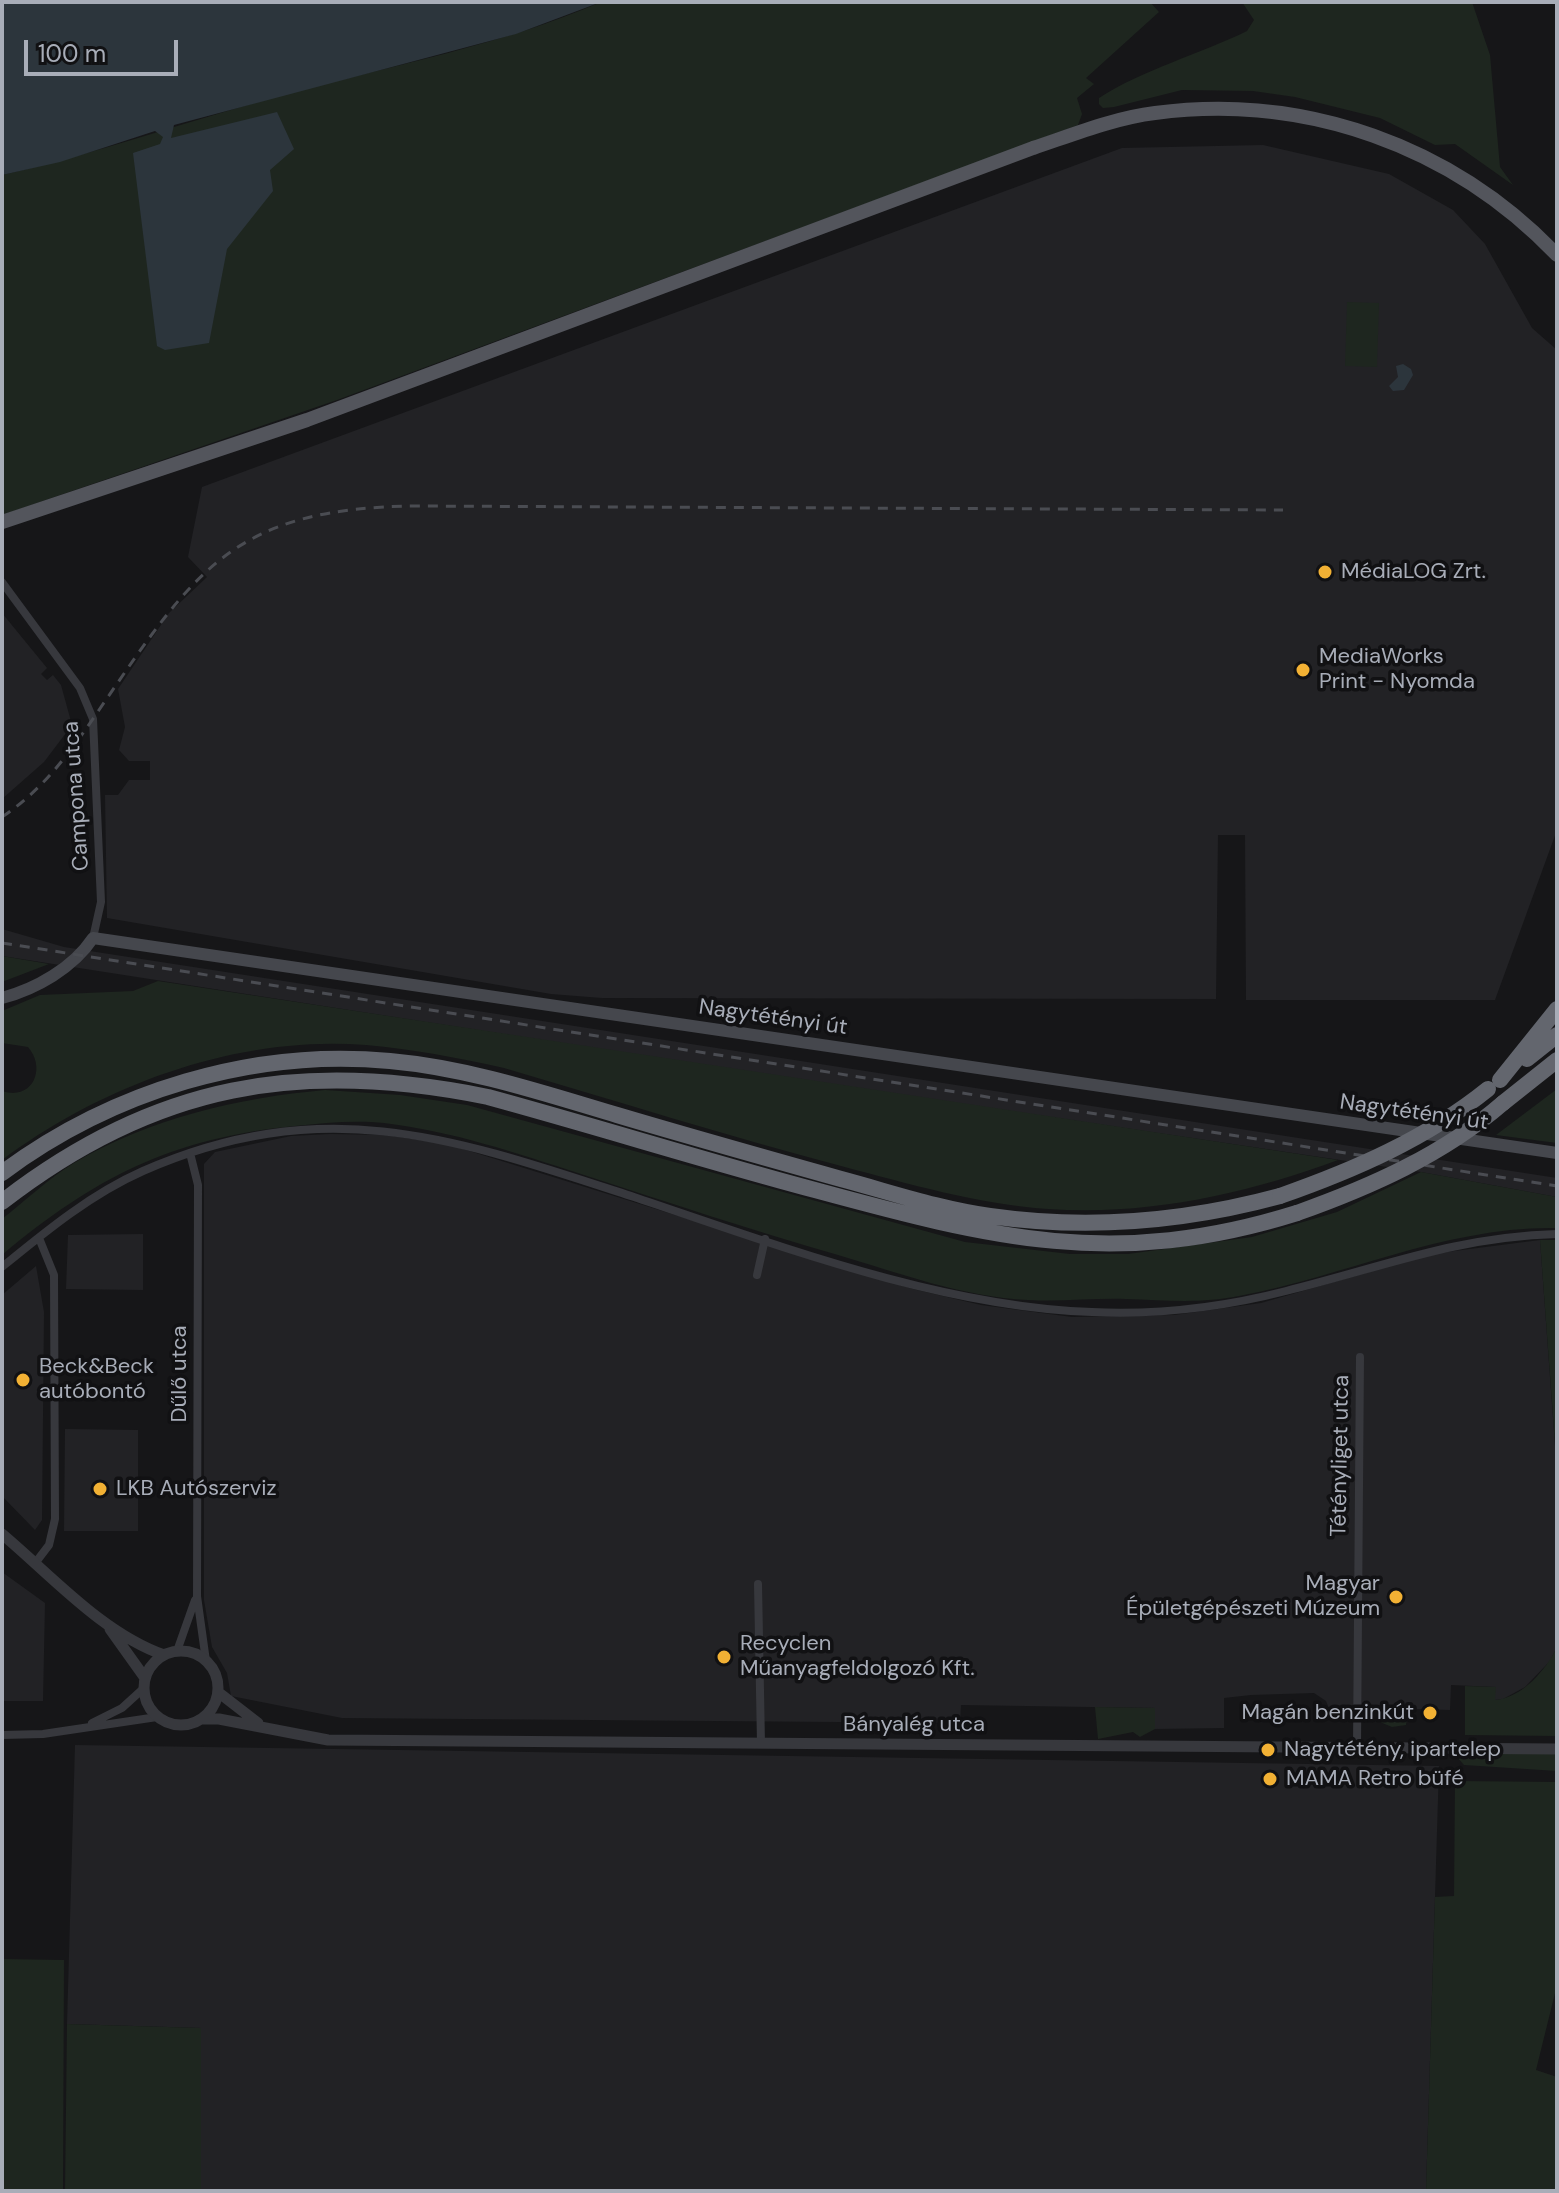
<!DOCTYPE html>
<html>
<head>
<meta charset="utf-8">
<style>
  body { margin:0 }
  #map { position:relative; width:1559px; height:2193px; overflow:hidden; background:#161618; font-family:"DM Sans",sans-serif }
  canvas { display:block }
  .frame { position:absolute; inset:0; border:4px solid #a8adb8; pointer-events:none }
  .scale { position:absolute; left:24px; top:40px; width:154px; height:36px; box-sizing:border-box; border:4px solid #a8adb8; border-top:0; padding-left:10px; font-size:24px; line-height:28px; white-space:nowrap; color:#a8adb8; -webkit-text-stroke:6px #111113; paint-order:stroke }
</style>
</head>
<body>
<div id="map">
<canvas width="1559" height="2193"></canvas>
<div class="frame"></div>
<div class="scale">100 m</div>
</div>
<script>
const context = document.querySelector('canvas').getContext('2d');
context.lineJoin = 'round';
function fillPath(path, color) { context.fillStyle = color; context.fill(path, 'evenodd'); }
function strokePath(path, color, width, dash) { context.strokeStyle = color; context.lineWidth = width; context.lineCap = dash ? 'butt' : 'round'; context.setLineDash(dash || []); context.stroke(path); }
function write(font, color, halo, rows, align = 'center') {
  context.font = font + ' "DM Sans",sans-serif'; context.lineWidth = 7; context.setLineDash([]); context.textBaseline = 'middle'; context.strokeStyle = halo; context.fillStyle = color; for (const [text, x, y, turn = 0] of rows) {
    context.save(); context.translate(x, y); context.rotate((+turn || 0) * Math.PI / 180); context.textAlign = isNaN(turn) ? turn : align; if (halo) context.strokeText(text, 0, 0); context.fillText(text, 0, 0); context.restore();
  }
}
const built = new Path2D(`
  M1263,145L1389,174L1453,210L1485,244L1532,328L1557,350V830L1495,1000H1246L1245,835H1218L1216,999L602,998L551,994L107,918L105,795H118L129,780H150V761H129L119,750L125,727L118,689L169,613L207,577L188,557L202,487L1122,148Z
  M2,613L47,668L41,674L47,680L53,675L61,685L72,725L44,762L2,799Z
  M2,929L64,947L1557,1178V1197L1421,1172L760,1074L2,956Z
  M330,1134L386,1135L447,1144L913,1289L981,1305L1072,1317L1174,1315L1261,1303L1431,1254L1540,1240L1557,1473V1647L1550,1661L1525,1687L1503,1699L1495,1700V1687L1451,1685L1450,1710L1349,1707L1330,1711L1326,1701L1314,1693L1251,1695L1224,1698V1728L1155,1729V1708L961,1705L960,1723L342,1718L231,1696L227,1673L212,1647L204,1600V1164L215,1152L291,1136Z
  M143,1234V1290L66,1289L68,1235Z
  M36,1266L44,1312L42,1520L35,1530L2,1496V1295Z
  M65,1429L138,1430V1531H64Z
  M2,1572L45,1603L43,1701H2Z
  M75,1745L1439,1766L1426,2191H201V2028L67,2024Z`);
const green = new Path2D(`
  M601,2H1150L1159,12L1086,78L1094,84L1077,98L1082,114L1078,125L337,400L2,515V175C99,153 194,119 290,93C393,65 502,45 601,2Z
  M1242,2H1472L1490,55L1500,167L1513,185L1455,144L1435,145L1380,118L1295,97L1253,91L1182,90L1114,107L1103,108L1099,104V98C1144,69 1198,55 1247,31L1254,20Z
  M1347,302L1379,303L1377,367L1345,366Z
  M2,956L49,964L2,982Z
  M158,981L1338,1160C1246,1194 1147,1216 1048,1209C978,1204 909,1184 841,1166C728,1136 616,1101 504,1068C459,1058 413,1049 366,1045C238,1035 104,1084 2,1160V1091C32,1101 47,1069 28,1047L2,1043V1011L40,995L133,991Z
  M1557,1089V1143L1496,1135Z
  M325,1090L400,1095L467,1105L965,1242L1070,1254H1128L1252,1237L1337,1212L1421,1172L1557,1197V1228C1446,1226 1346,1276 1239,1296C1200,1304 1165,1300 1126,1299C1093,1298 1060,1302 1028,1300C963,1297 899,1273 838,1255C751,1230 667,1202 581,1174C516,1153 452,1131 384,1123C355,1120 324,1123 295,1126C172,1138 95,1177 2,1255V1219C25,1201 49,1178 74,1163C151,1118 237,1098 325,1090Z
  M1540,1240H1557V1473V1470Z
  M1557,1647V1736L1465,1735V1686L1496,1687L1495,1700C1522,1698 1546,1670 1557,1647Z
  M1095,1707L1155,1708V1729L1140,1737L1133,1732L1098,1739Z
  M1378,1708L1408,1709L1406,1725L1392,1727L1380,1722Z
  M1463,1749L1557,1752V1771L1464,1765L1457,1757Z
  M1455,1781L1557,1782V1985L1536,2070L1557,2077V2191H1426L1435,1897L1454,1896Z
  M2,1959L64,1960L63,2191H2Z
  M67,2024L201,2028V2191H65Z`);
const water = new Path2D(`
  M2,2H601L516,34L174,125L171,138L277,112L294,149L270,170L273,191L227,249L209,343L165,350L157,346L133,153L160,144L163,137L155,131L60,162L2,175Z
  M1403,364L1411,369L1413,375L1404,390L1393,391L1389,386L1398,377L1396,366Z`);
const minor = new Path2D(`
  M2,582L80,688L93,719L101,902L93,938
  M190,1153L198,1185L197,1596L206,1661
  M2,1267C46,1231 91,1194 143,1171C326,1091 457,1139 634,1197C777,1245 941,1307 1092,1312C1157,1315 1224,1307 1286,1291C1383,1267 1455,1237 1557,1234
  M757,1275L765,1239
  M36,1562L49,1545L55,1519L54,1275L39,1238
  M758,1584L761,1744
  M177,1651L195,1600
  M92,1723L122,1708L144,1688
  M2,1735L43,1734L157,1717
  M1357,1747L1360,1357`);
const tertiary = new Path2D(`
  M2,1534C52,1576 102,1633 164,1655
  M110,1629L145,1678
  M144 1688a37 37 0 1 1 74 0a37 37 0 1 1-74 0Z
  M218,1692L258,1723
  M202,1719H219L328,1740L1557,1749`);
const secondary = new Path2D(`
  M2,998C36,989 73,968 93,938L1557,1153`);
const primary = new Path2D(`
  M2,522L307,420L1033,148C1072,135 1114,118 1155,113C1305,93 1453,146 1557,255`);
const motorway = new Path2D(`
  M1527,1059L1557,1035
  M1500,1080L1557,1009
  M1503,1103L1557,1060
  M2,1173C112,1091 253,1048 390,1061C468,1068 543,1093 617,1115C691,1137 766,1158 841,1179C890,1192 939,1209 990,1216C1088,1230 1184,1222 1280,1196
  M2,1202C155,1083 301,1059 488,1097C598,1127 706,1161 815,1190C992,1238 1115,1270 1297,1213`);
const rail = new Path2D(`
  M2,817C44,789 71,751 99,710C195,570 233,508 415,506L1283,510
  M2,943L1557,1186`);
const motorwayBridge = new Path2D(`
  M1280,1196C1354,1170 1426,1139 1488,1089
  M1297,1213C1370,1187 1443,1155 1503,1103`);
const markers = [
  [1325,572,8,"#f2b134"],
  [1303,670,8,"#f2b134"],
  [23,1380,8,"#f2b134"],
  [100,1489,8,"#f2b134"],
  [1396,1597,8,"#f2b134"],
  [724,1657,8,"#f2b134"],
  [1430,1713,8,"#f2b134"],
  [1268,1750,8,"#f2b134"],
  [1270,1779,8,"#f2b134"]
];
const poiNames = [
  ["MédiaLOG Zrt.",1341,572],
  ["MediaWorks",1319,657],
  ["Print - Nyomda",1319,682],
  ["Beck&Beck",39,1367],
  ["autóbontó",39,1392],
  ["LKB Autószerviz",116,1489],
  ["Magyar",1380,1584,"right"],
  ["Épületgépészeti Múzeum",1380,1609,"right"],
  ["Recyclen",740,1644],
  ["Műanyagfeldolgozó Kft.",740,1669],
  ["Magán benzinkút",1414,1713,"right"],
  ["Nagytétény, ipartelep",1284,1750],
  ["MAMA Retro büfé",1286,1779]
];
const streetNames = [
  ["Campona utca",77,796,-94],
  ["Nagytétényi út",773,1018,8],
  ["Nagytétényi út",1414,1113,8],
  ["Dűlő utca",180,1374,-90],
  ["Tétényliget utca",1341,1456,-89],
  ["Bányalég utca",914,1725]
];
fillPath(built, '#222225');
fillPath(green, '#1e261f');
fillPath(water, '#2c353c');
strokePath(minor, '#37383d', 8);
strokePath(tertiary, '#37383d', 11);
strokePath(secondary, '#45474d', 12);
strokePath(primary, '#53555c', 14);
strokePath(motorway, '#63666e', 16);
strokePath(rail, '#4a4c52', 3, [10, 8]);
strokePath(motorwayBridge, '#63666e', 16);
for (const [x, y, r, color] of markers) { const dot = new Path2D(); dot.arc(x, y, r, 0, 2 * Math.PI); context.fillStyle = color; context.fill(dot); strokePath(dot, '#111113', 3); }
write('22px', '#a8adb8', '#111113', poiNames, 'left');
write('22px', '#a8adb8', '#111113', streetNames);
</script>
</body>
</html>
